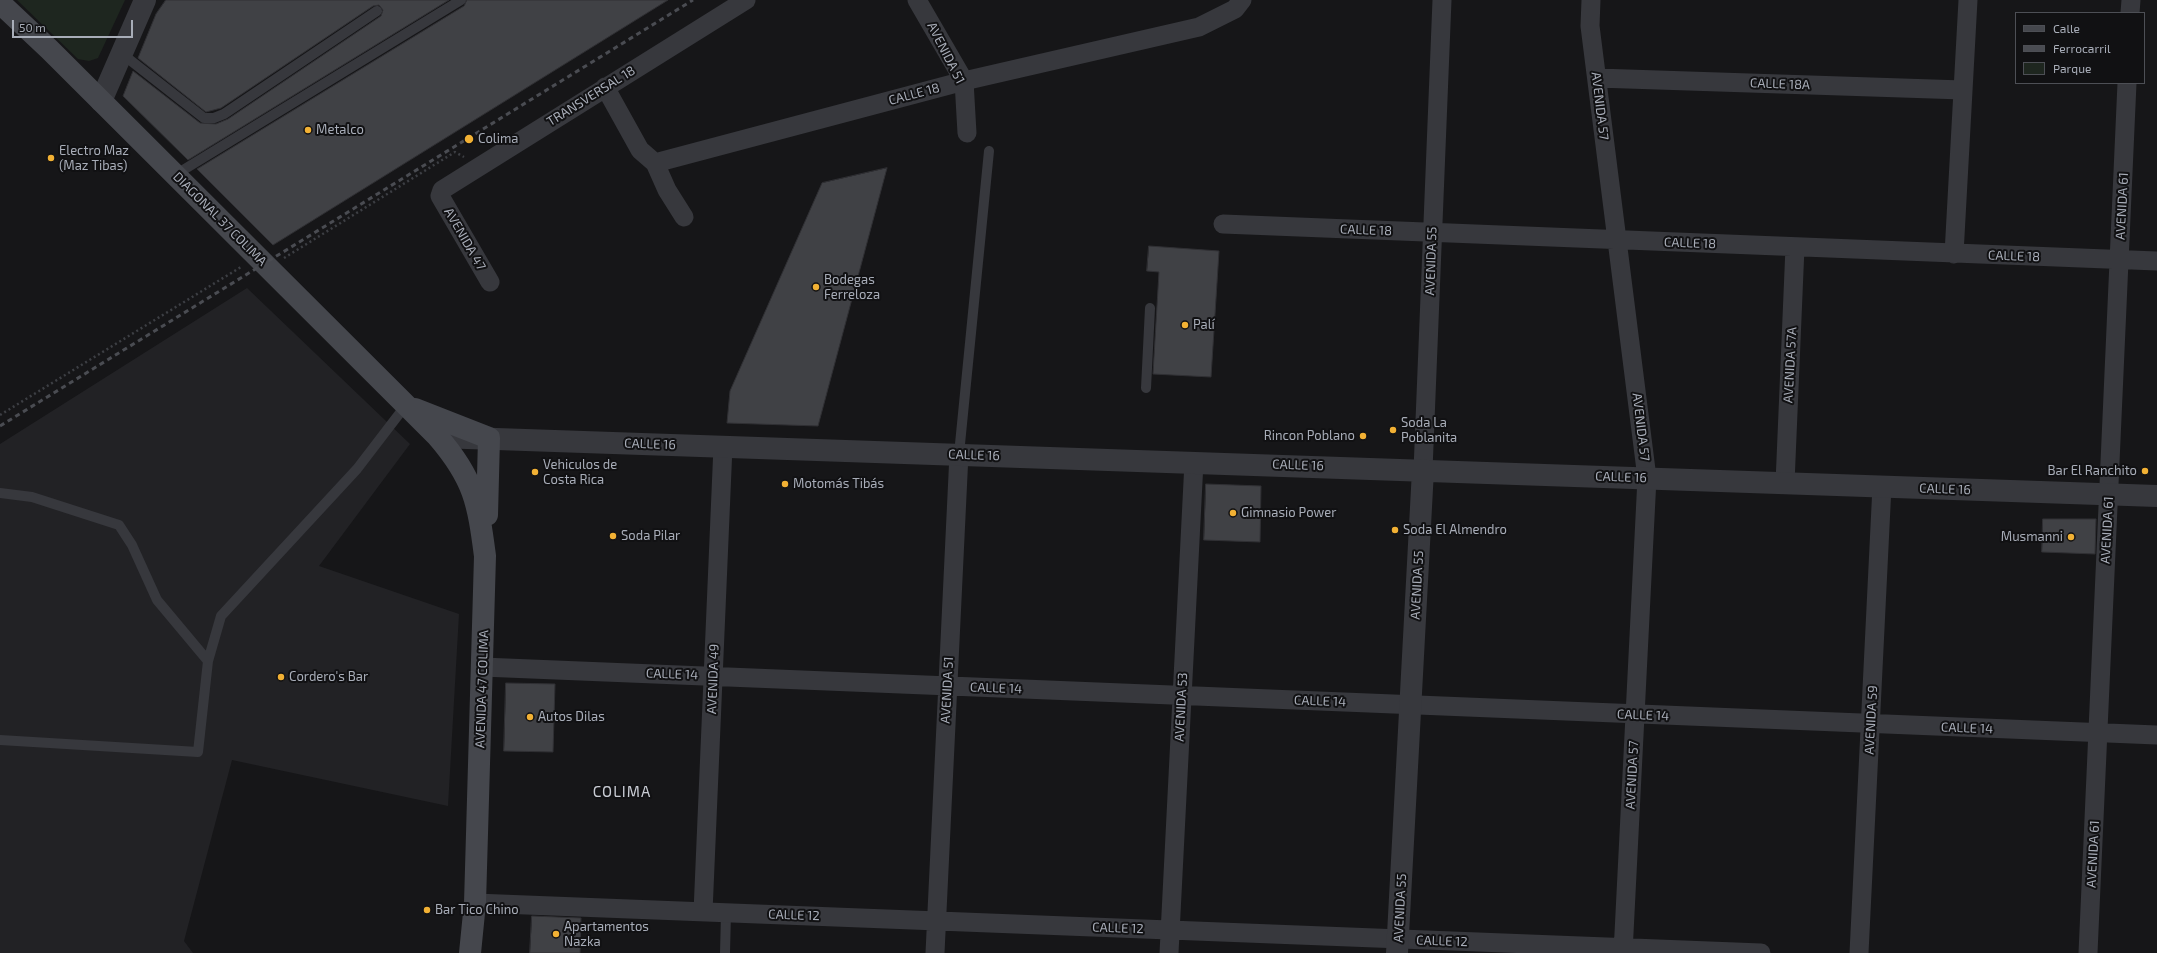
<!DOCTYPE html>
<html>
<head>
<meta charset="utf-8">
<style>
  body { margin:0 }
  #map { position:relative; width:2157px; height:953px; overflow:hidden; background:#161618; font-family:"Exo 2",sans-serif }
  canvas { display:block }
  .legend { position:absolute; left:2015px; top:12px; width:130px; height:72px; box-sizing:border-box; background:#111113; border:1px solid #4d4f55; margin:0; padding:5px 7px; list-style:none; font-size:12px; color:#a8adb8 }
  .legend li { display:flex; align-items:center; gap:8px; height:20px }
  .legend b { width:20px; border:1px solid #4d4f55 }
  .scale { position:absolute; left:12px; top:20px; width:121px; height:18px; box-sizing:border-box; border:2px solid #a8adb8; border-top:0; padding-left:5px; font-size:12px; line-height:14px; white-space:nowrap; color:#a8adb8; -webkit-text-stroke:3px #111113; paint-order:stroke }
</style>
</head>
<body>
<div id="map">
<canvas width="2157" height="953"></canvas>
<ul class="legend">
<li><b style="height:5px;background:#45474d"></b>Calle</li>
<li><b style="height:5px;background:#4a4c52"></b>Ferrocarril</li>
<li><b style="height:11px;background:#1e261f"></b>Parque</li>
</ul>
<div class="scale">50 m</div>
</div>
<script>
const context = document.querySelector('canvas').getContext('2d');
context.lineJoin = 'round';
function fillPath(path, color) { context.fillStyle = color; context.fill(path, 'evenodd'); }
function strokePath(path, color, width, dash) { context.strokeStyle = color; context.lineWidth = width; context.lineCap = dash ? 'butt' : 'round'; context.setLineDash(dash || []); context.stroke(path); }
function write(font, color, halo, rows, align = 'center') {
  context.font = font + ' "Exo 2",sans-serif'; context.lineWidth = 4; context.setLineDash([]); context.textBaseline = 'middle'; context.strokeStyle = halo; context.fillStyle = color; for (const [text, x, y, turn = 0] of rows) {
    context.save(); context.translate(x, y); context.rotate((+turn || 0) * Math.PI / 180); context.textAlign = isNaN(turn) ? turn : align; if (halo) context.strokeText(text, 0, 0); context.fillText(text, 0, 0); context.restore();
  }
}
const built = new Path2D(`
  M247,288L410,444L319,566L459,614L448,806L232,760L184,941L193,953H0V444Z`);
const green = new Path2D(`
  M17,0H125L98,58L89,61L78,59Z`);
const building = new Path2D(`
  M166,0H449L188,160L123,96L133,71L200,123L216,124L228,119L381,16L383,10L379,5L373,6L221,108L206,112L138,58L156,14Z
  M467,0H668L273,245L197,169L464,6Z
  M887,168L818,426L727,423L730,391L822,183Z
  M1149,246L1219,251L1211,377L1153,374L1159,272L1147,271Z
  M1206,484L1261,486L1260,542L1204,540Z
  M2043,519H2096L2095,554L2042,552Z
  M506,683L555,684L553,752L504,751Z
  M532,916L581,918L580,953H530Z`);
const path = new Path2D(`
  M284,258L455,152L464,157
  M0,415L241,267`);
const service = new Path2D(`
  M121,53L204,118H214L224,114L377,11
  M175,175L461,0
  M1146,388L1150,308
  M959,454L989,151
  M0,493L32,497L119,525L132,545L157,600L208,661
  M0,740L198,752L208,661L221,616L357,469L406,405
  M725,953L726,913`);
const minor = new Path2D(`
  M917,0L964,81L967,133
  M1591,0L1590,26L1647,478L1623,953
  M2130,13L2131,0
  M1597,78L1963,90
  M605,87L640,150L655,163L667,190L684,217
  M655,163L964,81L1199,27L1235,9L1242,0
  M1223,224L2157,261
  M1954,254L1968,0
  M490,282L440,196L442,190L746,0
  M1423,470L1442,0
  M1785,483L1795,247
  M482,667L2157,735
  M475,903L1761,953
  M703,912L723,446
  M935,953L959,454
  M1169,953L1194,462
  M1859,953L1882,486
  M2088,953L2127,83`);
const tertiary = new Path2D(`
  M101,101L145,0
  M438,437L2157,496
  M1397,953L1423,470`);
const secondary = new Path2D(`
  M0,3L49,49L438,437C474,479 478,502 485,556L475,903L470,953
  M415,409L489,438L487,515`);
const rail = new Path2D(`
  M0,426L693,0`);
const markers = [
  [308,130,4,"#f2b134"],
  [469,139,5,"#f2b134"],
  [51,158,4,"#f2b134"],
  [816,287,4,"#f2b134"],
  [1185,325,4,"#f2b134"],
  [1393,430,4,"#f2b134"],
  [1363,436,4,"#f2b134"],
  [2145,471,4,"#f2b134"],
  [535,472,4,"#f2b134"],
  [785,484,4,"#f2b134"],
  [1233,513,4,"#f2b134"],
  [1395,530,4,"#f2b134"],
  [613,536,4,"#f2b134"],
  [2071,537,4,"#f2b134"],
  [281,677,4,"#f2b134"],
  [530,717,4,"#f2b134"],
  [427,910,4,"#f2b134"],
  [556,934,4,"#f2b134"]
];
const streetNames = [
  ["AVENIDA 51",946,53,63],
  ["CALLE 18A",1780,84,2],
  ["CALLE 18",914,94,-15],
  ["TRANSVERSAL 18",591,96,-32],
  ["AVENIDA 57",1600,106,83],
  ["AVENIDA 61",2122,206,-87],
  ["DIAGONAL 37 COLIMA",220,219,45],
  ["CALLE 18",1366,230,2],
  ["AVENIDA 47",465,239,60],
  ["CALLE 18",1690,243,2],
  ["CALLE 18",2014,256,2],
  ["AVENIDA 55",1431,261,-88],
  ["AVENIDA 57A",1790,365,-87],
  ["AVENIDA 57",1641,427,83],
  ["CALLE 16",650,444,2],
  ["CALLE 16",974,455,2],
  ["CALLE 16",1298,465,2],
  ["CALLE 16",1621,477,2],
  ["CALLE 16",1945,489,2],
  ["AVENIDA 61",2107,530,-87],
  ["AVENIDA 55",1417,585,-87],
  ["CALLE 14",672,674,2],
  ["AVENIDA 49",713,679,-88],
  ["CALLE 14",996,688,2],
  ["AVENIDA 47 COLIMA",482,689,-88],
  ["AVENIDA 51",947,690,-87],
  ["CALLE 14",1320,701,2],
  ["AVENIDA 53",1181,707,-87],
  ["CALLE 14",1643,715,2],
  ["AVENIDA 59",1871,720,-87],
  ["CALLE 14",1967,728,2],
  ["AVENIDA 57",1632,775,-87],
  ["AVENIDA 61",2093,854,-87],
  ["AVENIDA 55",1400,908,-87],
  ["CALLE 12",794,915,2],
  ["CALLE 12",1118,928,2],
  ["CALLE 12",1442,941,2]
];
const poiNames = [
  ["Metalco",316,130],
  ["Colima",478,139],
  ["Electro Maz",59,151],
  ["(Maz Tibas)",59,166],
  ["Bodegas",824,280],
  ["Ferreloza",824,295],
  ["Palí",1193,325],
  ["Soda La",1401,423],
  ["Poblanita",1401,438],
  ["Rincon Poblano",1355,436,"right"],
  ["Vehiculos de",543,465],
  ["Costa Rica",543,480],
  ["Bar El Ranchito",2137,471,"right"],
  ["Motomás Tibás",793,484],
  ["Gimnasio Power",1241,513],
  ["Soda El Almendro",1403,530],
  ["Soda Pilar",621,536],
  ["Musmanni",2063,537,"right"],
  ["Cordero's Bar",289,677],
  ["Autos Dilas",538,717],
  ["Bar Tico Chino",435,910],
  ["Apartamentos",564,927],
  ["Nazka",564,942]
];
const quarterNames = [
  ["COLIMA",622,792]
];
fillPath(built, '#222225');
fillPath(green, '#1e261f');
fillPath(building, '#404145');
strokePath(building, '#303034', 1);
strokePath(path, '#3d3f44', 2.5, [2, 3]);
strokePath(service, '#37383d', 10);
strokePath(minor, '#37383d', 19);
strokePath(tertiary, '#37383d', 22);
strokePath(secondary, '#45474d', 22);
strokePath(rail, '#4a4c52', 3, [5, 4]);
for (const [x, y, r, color] of markers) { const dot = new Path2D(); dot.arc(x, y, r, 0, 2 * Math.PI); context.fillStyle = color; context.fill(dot); strokePath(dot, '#111113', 1.5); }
write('13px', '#a8adb8', '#111113', streetNames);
write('13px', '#a8adb8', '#111113', poiNames, 'left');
context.letterSpacing = '1px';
write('15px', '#c9ccd4', '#111113', quarterNames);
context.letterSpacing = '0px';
</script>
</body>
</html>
